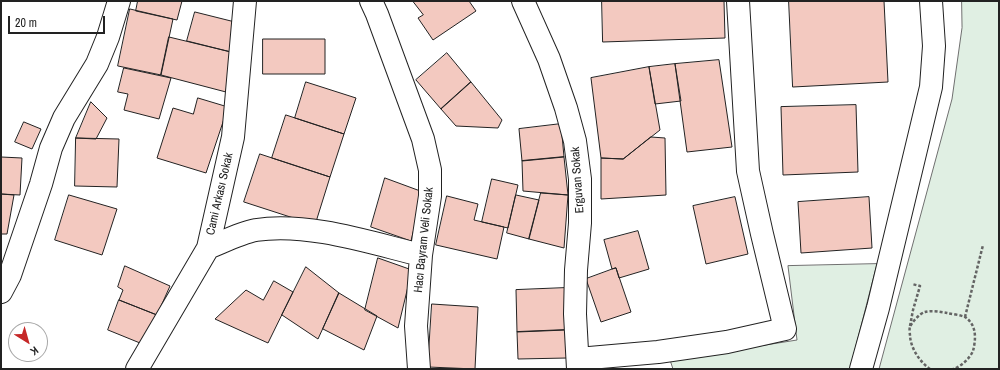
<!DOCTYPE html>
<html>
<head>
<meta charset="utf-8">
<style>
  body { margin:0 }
  #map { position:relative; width:1000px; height:370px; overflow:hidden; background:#fff; font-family:"Archivo Narrow",sans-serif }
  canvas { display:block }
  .frame { position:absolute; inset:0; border:2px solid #222; pointer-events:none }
  .north { position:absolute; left:8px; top:322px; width:40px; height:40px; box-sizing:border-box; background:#fff; border:1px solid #a7a7a7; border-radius:50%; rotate:143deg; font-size:11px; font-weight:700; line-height:16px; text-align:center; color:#222 }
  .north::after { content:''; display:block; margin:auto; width:14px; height:18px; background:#c62828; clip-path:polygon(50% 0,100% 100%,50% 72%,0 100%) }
  .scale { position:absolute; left:8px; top:16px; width:97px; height:18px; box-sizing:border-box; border:2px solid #222; border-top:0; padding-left:5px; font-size:12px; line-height:14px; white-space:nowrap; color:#222; -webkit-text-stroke:3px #fff; paint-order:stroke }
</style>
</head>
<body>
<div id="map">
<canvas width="1000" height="370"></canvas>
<div class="frame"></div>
<div class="north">K</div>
<div class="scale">20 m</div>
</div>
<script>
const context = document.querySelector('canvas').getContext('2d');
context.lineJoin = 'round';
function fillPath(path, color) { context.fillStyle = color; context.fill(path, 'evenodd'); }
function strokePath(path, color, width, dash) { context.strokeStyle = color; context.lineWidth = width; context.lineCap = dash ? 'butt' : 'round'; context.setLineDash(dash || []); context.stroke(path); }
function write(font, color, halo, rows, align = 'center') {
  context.font = font + ' "Archivo Narrow",sans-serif'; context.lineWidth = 3; context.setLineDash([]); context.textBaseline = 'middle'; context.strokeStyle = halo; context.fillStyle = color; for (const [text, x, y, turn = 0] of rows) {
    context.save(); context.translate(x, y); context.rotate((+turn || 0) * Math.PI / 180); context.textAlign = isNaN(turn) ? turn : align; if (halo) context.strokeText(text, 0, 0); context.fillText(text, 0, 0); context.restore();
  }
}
const green = new Path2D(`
  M962,1H999V369H879L952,99L962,28Z
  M877,264L850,369H673L670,360L797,340L788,266Z`);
const building = new Path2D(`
  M138,1H182L177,20L136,11Z
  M413,1H469L476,11L433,40L418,18L423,15Z
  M602,1H724L725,38L603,42Z
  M789,1H884L888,82L793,87Z
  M130,9L173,19L161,75L118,66Z
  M195,12L239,23L231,52L187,41Z
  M169,37L231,52L226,92L161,75Z
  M263,39H325V74H263Z
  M447,53L471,82L441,109L416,80Z
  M719,60L732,147L687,152L675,64Z
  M675,64L681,101L655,104L649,67Z
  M649,67L660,130L623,159L601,158L591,78Z
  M124,68L171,78L159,119L124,110L128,94L118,92Z
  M306,82L356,98L344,134L295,118Z
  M471,82L502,120L498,128L456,126L441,109Z
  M198,98L228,107L206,173L157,158L173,108L193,114Z
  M91,102L107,118L96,139L76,138Z
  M856,105L858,172L783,175L781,107Z
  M286,115L344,134L330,177L272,158Z
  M24,122L41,129L32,149L15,142Z
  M561,124L564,157L522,161L519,129Z
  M651,137L665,138L666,195L601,199V158L623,159Z
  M76,138L119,139L117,187L75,186Z
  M260,154L330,177L315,225L244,202Z
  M1,157L22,158L20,195L1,194Z
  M564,157L568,195L523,191L522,161Z
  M385,178L423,192L411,241L371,227Z
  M492,179L518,185L508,228L482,222Z
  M541,193L568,195L564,248L529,239Z
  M1,194L14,195L7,234H1Z
  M69,195L117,209L102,255L55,240Z
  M516,195L539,200L529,239L507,233Z
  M447,196L478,204L474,220L504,227L497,259L436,245Z
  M735,197L748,254L706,264L693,206Z
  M869,197L872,248L801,253L798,202Z
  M638,231L649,269L619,278L616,268L612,269L604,240Z
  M378,258L412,270L398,328L365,310Z
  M125,266L170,286L157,315L119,300L123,290L118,287Z
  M306,267L339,293L318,339L282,315Z
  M616,268L631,312L601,322L586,279Z
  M274,281L293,292L268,343L215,319L246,290L263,300Z
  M565,288L566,330L517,332L516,290Z
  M339,293L377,316L364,350L323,329Z
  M119,300L157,315L140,343L108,330Z
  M432,304L478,307L475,369L428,367Z
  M566,330L567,358L518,359L517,332Z`);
const path = new Path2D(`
  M965,317L983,245
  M910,326L913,310L920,286L912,284
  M930,369C920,362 911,349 910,336C910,334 909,329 910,327C912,322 920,313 925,312C931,310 941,312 947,313C952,314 960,315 965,317C977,325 976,339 973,351C970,358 961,367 953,369`);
const minor = new Path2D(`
  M371,1L377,14L423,139L430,170V196L421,255L416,326L419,369
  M523,1L549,59L566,108L575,141L580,179V223L576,270L575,314L578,369
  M208,248C223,242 240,233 256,230C308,222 371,243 421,255
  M578,359L658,352L727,342L785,329L762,234L748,171L738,1
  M137,369L208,248L233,137L245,1`);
const major = new Path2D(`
  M1,292L10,275L41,184L51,148L64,118L97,64L108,37L119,1
  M861,369L878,308L931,87L934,46L931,1`);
const streetNames = [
  ["Erguvan Sokak",578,180,-94],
  ["Cami Arkası Sokak",220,194,-77],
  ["Hacı Bayram Veli Sokak",424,240,-84]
];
fillPath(green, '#e0efe3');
strokePath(green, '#6f6f6f', 1);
fillPath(building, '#f3c9c0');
strokePath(building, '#222', 1);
strokePath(minor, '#222', 24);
strokePath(major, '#222', 24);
strokePath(path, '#646464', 2.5, [3, 2]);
strokePath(minor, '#fff', 22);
strokePath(major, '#fff', 22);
write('12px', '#222', '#fff', streetNames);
</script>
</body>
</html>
